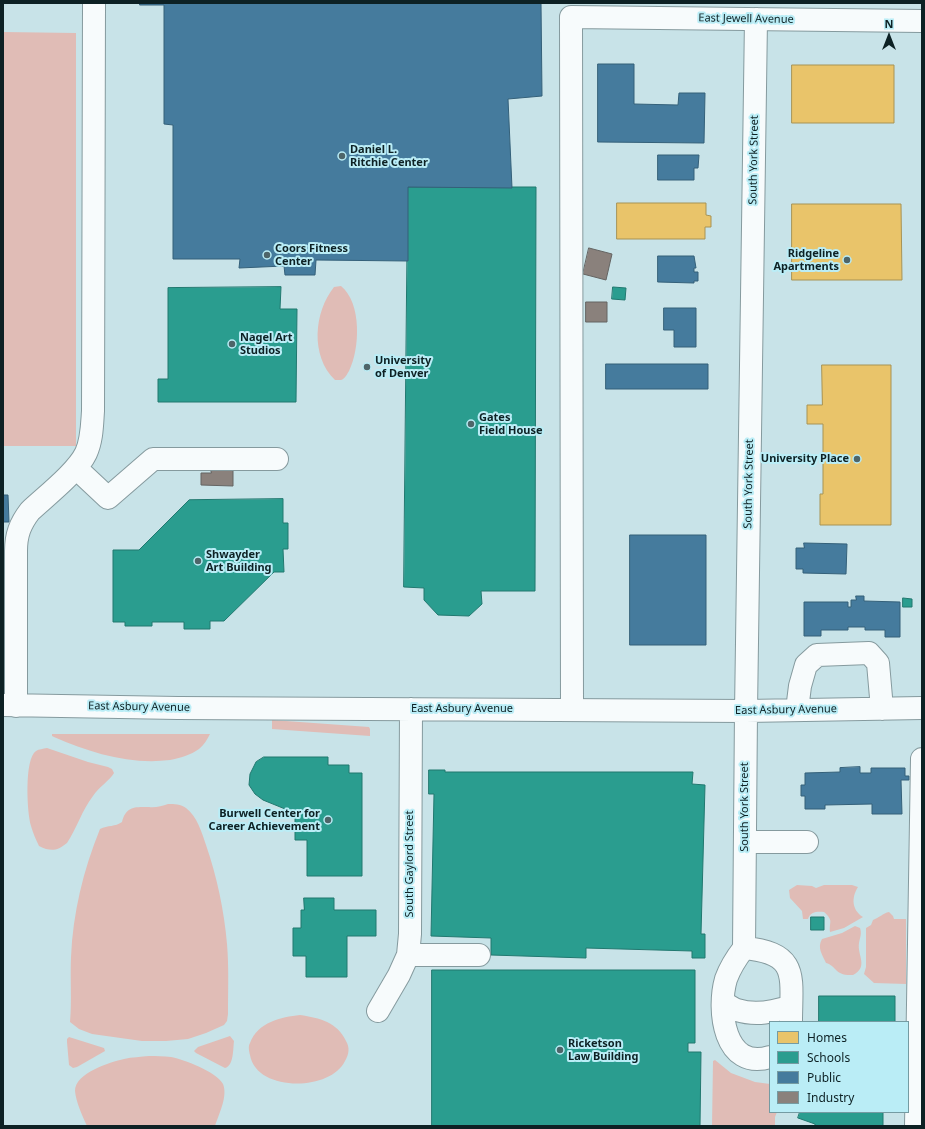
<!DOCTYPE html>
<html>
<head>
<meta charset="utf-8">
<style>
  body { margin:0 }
  #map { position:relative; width:925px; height:1129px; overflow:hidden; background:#c8e3e8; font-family:"Noto Sans",sans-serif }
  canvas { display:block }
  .frame { position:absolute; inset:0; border:4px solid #0d2124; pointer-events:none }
  .legend { position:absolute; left:769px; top:1021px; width:140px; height:92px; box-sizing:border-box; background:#baedf6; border:1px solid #759ba2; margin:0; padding:5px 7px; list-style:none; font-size:12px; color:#0d2124 }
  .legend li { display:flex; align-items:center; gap:8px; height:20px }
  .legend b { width:20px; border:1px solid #759ba2 }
  .north { position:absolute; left:869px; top:16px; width:40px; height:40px; -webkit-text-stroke:3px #baedf6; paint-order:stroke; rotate:0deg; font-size:11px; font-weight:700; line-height:16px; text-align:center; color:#0d2124 }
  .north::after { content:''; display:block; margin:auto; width:14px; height:18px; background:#0d2124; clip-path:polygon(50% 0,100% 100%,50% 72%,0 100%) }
</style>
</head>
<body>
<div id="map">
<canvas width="925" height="1129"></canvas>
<div class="frame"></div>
<ul class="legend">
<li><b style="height:11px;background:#e9c46a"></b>Homes</li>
<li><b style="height:11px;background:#2a9d8f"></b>Schools</li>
<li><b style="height:11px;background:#457b9d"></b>Public</li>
<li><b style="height:11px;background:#8a817c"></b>Industry</li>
</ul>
<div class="north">N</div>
</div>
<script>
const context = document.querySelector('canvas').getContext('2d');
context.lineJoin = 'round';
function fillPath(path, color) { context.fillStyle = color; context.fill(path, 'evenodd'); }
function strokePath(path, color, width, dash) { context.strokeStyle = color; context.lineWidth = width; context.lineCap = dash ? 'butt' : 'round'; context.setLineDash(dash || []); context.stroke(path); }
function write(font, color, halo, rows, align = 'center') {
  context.font = font + ' "Noto Sans",sans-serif'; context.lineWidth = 4; context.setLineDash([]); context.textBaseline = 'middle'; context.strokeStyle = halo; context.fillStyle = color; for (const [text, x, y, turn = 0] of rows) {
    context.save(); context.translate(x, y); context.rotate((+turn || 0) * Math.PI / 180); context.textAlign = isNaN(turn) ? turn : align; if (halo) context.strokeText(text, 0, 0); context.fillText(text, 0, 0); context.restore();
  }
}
const green = new Path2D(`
  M3,32L76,33V446H3Z
  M341,286C362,303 360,349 349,371C347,374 345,379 341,380C341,380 335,380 335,380C310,356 314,312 334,287Z
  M272,720L369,727L370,729V736L272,729Z
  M52,734H210C207,740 204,745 199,749C191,755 180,758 170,760C130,765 91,753 54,737L52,736Z
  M47,748L88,762L108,767L112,769L114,773C110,780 98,788 93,796C82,810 77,828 67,843C57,851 51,852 39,846C36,840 33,833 31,826C27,813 24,759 36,751C39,749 43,749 47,748Z
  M168,804C174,804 181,804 186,808C197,816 202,833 206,845C217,877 224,910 227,944C229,967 228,991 228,1014L227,1021L224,1025L206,1033L188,1039L166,1041H142L92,1034L79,1029L70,1022C72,1001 70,979 71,957C73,913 83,871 100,829C108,825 115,827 122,822C126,806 135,807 149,807C155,808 162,806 168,804Z
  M797,885L812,886L816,888L824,885H852L858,887C851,898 852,910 863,917L844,928L830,932C829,921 834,921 824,912C817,911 810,912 808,919H803L802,911L790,898L789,890Z
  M889,912L893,916L894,919H906V984L874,983L864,974L866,967V928L871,925L873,920C879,918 883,913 889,912Z
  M855,926L860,928C862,934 860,937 859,943C857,955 869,967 853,975C834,976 837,966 826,963C822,954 817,948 822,939L842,933Z
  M300,1015C320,1018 337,1022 346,1041C350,1048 349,1054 345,1061C330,1092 256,1092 250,1055C249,1051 248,1046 250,1043C258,1022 281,1017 300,1015Z
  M230,1036L234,1041C233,1048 234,1066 225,1068L196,1053L194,1051L198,1047Z
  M69,1037L104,1048L105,1051L77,1067L73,1068L69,1065L67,1042V1039Z
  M149,1056C156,1056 164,1056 171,1057C183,1059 217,1072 223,1084C228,1096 219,1114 215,1126H87C82,1115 76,1102 75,1091C75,1073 110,1062 124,1059C132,1057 141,1057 149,1056Z
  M715,1060L731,1073L755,1082L770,1084V1112H777L775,1117V1126H712L713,1061Z`);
const homes = new Path2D(`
  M792,65H894V123H792Z
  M617,203H706V215L711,216V227H705V239H617Z
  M792,204H901L902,280H792Z
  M822,365H891V525H820V494H823V424H807V405H822Z`);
const schools = new Path2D(`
  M408,187H536L535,591H481L482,604L469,616L438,615L424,600V588L404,587Z
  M281,287L280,309H297L296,402H158V379H168V288Z
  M613,287L626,288L625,300L612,299Z
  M283,499V523H288V549H283L284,572H274L224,621H210V629H184V622H152V626H125V622H113V550H139L189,500Z
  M903,598L912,599V607H903Z
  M264,757H328V765H349V773H362V876H307V840H295V813L263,800L255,794L249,785L250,774L256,762Z
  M429,770H445V772H693L692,784L705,785L701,934H705V958H692V951L586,948V958L491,955V938L431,936L434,794H429Z
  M304,898H334V910H376V936H347V977H306V956H293V928H301V910H304Z
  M811,917H824V930H811Z
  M432,970H695V1043H688V1052H701L700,1126H432Z
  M819,996H895V1022H819Z
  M800,1112H883V1126H815V1124L798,1118Z`);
const public = new Path2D(`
  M140,3H541L542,96L508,99L512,188L408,187V261L316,260L315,275H285L284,266L239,268L240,259H173V125L164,124V5H140Z
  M598,64H634V104L678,105L679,93H705L704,143L598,142Z
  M658,155H699L698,168H694V180H658Z
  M658,256H694L696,268H694V272H698V281H694V283L658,282Z
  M664,308H696V347H674V330H664Z
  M606,364H708V389H606Z
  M3,495H8L9,522H3Z
  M630,535H706V645H630Z
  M804,543L847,544L846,574L803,573V569H796V548H804Z
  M856,596H864V601L900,602V637H885V630H865V627H848V630H821V636H804V602H848V607H851V600H856Z
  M860,767V773H871V768H905V776H909V780H901L902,814H872V804L825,805V809H805V796H801V785H805V773L840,772V768Z`);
const industry = new Path2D(`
  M589,248L612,254L606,280L583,274Z
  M586,302H607V322H586Z
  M211,470H233V486L201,485V473H211Z`);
const minor = new Path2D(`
  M76,468L108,498L153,459H277
  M3,705L178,708L746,711L922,708
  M16,706V551C16,535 20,524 30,511C46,496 77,472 86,453C92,440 92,425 93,411L94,3
  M572,710L571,17L922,21
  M797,710L800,686L806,665L817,655L869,653L878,663L882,709
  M745,842H807
  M744,948L746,711L756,19
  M744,948C737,957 730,968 726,979C717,1010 724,1071 770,1057
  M744,948C800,953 791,977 791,1022
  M408,955H479
  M723,1002C728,1005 733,1009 737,1010C756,1016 774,1012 791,1006
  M378,1011L399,975L408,955L410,934L411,709
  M916,1126L922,759`);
const markers = [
  [342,156,4,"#4e6569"],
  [267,255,4,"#4e6569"],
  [847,260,4,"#4e6569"],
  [232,344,4,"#4e6569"],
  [367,367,4,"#4e6569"],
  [471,424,4,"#4e6569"],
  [857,459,4,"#4e6569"],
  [198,561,4,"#4e6569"],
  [328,820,4,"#4e6569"],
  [560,1050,4,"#4e6569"]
];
const streetNames = [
  ["East Jewell Avenue",746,19,1],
  ["South York Street",754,160,-89],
  ["South York Street",749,484,-89],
  ["East Asbury Avenue",139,707,1],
  ["East Asbury Avenue",462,709],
  ["East Asbury Avenue",786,710,-1],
  ["South York Street",745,807,-90],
  ["South Gaylord Street",410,864,-90]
];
const poiNames = [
  ["Daniel L.",350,150],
  ["Ritchie Center",350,163],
  ["Coors Fitness",275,249],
  ["Center",275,262],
  ["Ridgeline",839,254,"right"],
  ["Apartments",839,267,"right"],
  ["Nagel Art",240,338],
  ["Studios",240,351],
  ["University",375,361],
  ["of Denver",375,374],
  ["Gates",479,418],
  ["Field House",479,431],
  ["University Place",849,459,"right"],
  ["Shwayder",206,555],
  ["Art Building",206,568],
  ["Burwell Center for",320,814,"right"],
  ["Career Achievement",320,827,"right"],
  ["Ricketson",568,1044],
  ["Law Building",568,1057]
];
fillPath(green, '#e0bcb6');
fillPath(homes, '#e9c46a');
strokePath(homes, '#a79355', 1);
fillPath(schools, '#2a9d8f');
strokePath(schools, '#21786f', 1);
fillPath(public, '#457b9d');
strokePath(public, '#346079', 1);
fillPath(industry, '#8a817c');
strokePath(industry, '#646462', 1);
strokePath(minor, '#859a9e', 24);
strokePath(minor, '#f7fbfc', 22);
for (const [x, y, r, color] of markers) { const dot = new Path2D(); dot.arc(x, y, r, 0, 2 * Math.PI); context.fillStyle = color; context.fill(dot); strokePath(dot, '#baedf6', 1.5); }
write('11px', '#0d2124', '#baedf6', streetNames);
write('bold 11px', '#0d2124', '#baedf6', poiNames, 'left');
</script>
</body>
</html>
